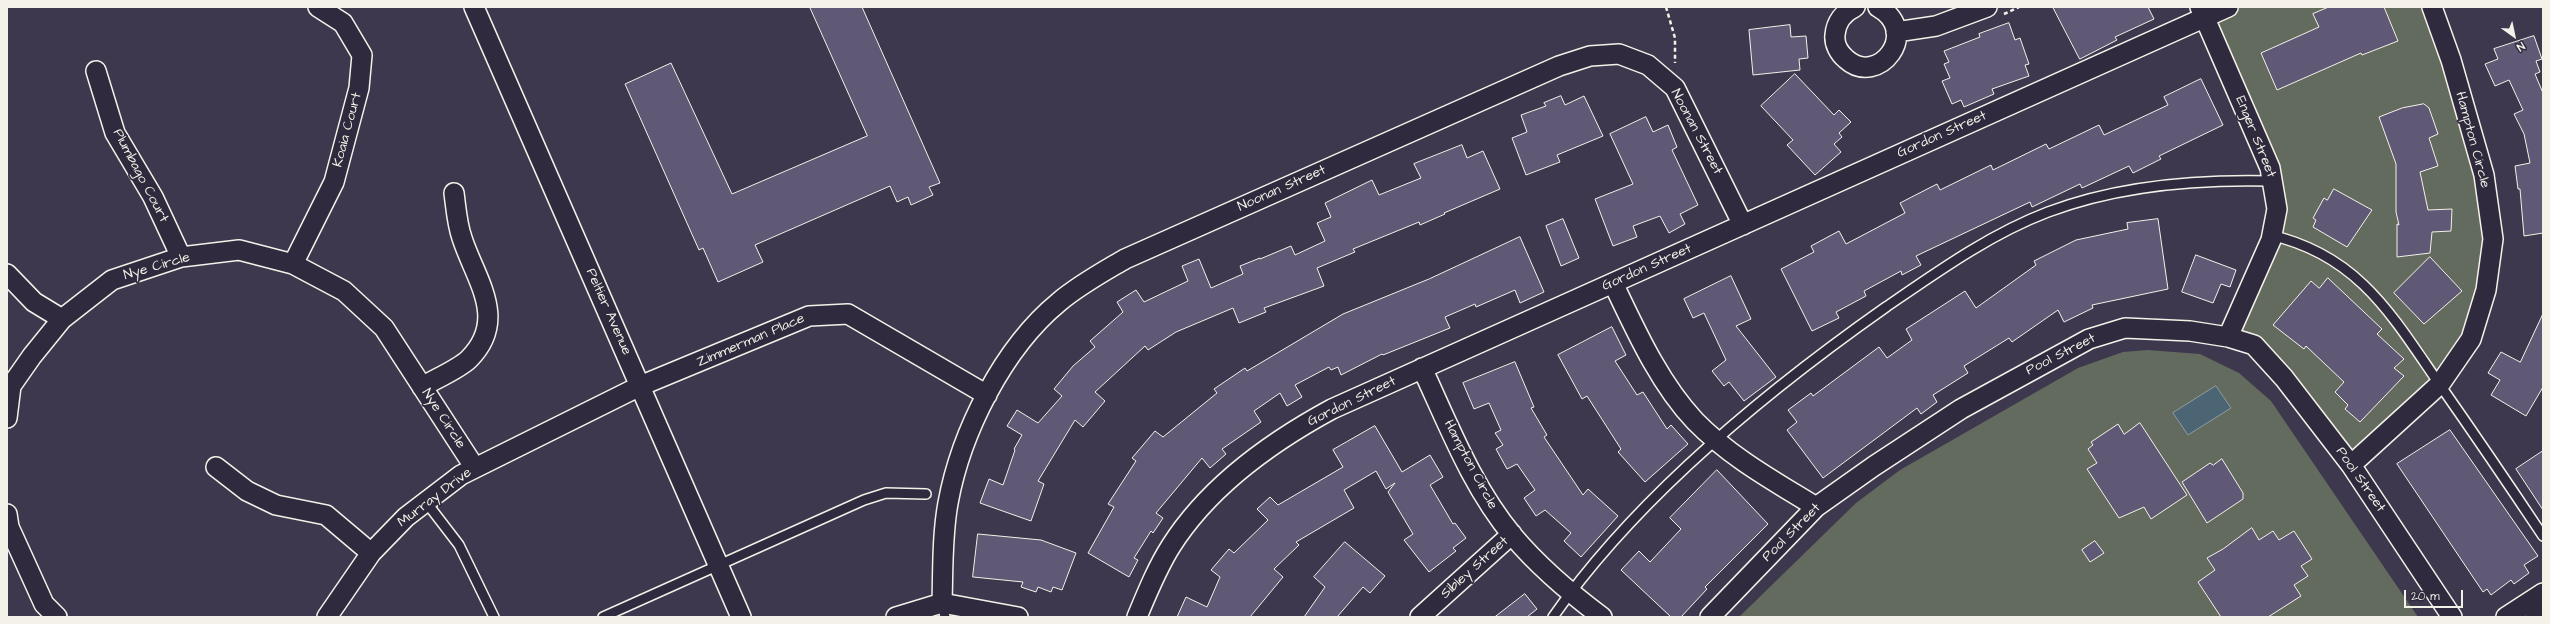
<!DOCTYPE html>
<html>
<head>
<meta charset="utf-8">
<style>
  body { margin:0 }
  #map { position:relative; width:2550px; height:624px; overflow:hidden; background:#3e384e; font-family:"Architects Daughter",sans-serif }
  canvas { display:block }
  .frame { position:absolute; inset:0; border:8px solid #f4f1e8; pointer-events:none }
  .north { position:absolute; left:2494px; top:16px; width:40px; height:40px; -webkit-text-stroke:3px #2f2a3d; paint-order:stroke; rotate:147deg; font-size:11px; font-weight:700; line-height:16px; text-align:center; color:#f4f1e8 }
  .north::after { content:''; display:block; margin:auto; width:14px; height:18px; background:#f4f1e8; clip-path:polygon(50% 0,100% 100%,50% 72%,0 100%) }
  .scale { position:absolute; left:2404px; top:590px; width:59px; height:18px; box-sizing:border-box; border:2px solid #f4f1e8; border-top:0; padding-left:5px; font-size:12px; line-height:14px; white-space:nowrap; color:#f4f1e8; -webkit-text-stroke:3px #2f2a3d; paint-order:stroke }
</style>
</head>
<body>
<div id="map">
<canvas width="2550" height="624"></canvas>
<div class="frame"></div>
<div class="north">N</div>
<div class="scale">20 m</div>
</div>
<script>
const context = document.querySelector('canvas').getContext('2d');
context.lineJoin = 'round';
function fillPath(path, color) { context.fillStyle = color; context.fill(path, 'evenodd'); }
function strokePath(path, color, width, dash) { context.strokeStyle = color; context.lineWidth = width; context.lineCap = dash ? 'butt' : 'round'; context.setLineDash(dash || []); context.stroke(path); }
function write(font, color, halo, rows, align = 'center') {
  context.font = font + ' "Architects Daughter",sans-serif'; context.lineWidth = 3.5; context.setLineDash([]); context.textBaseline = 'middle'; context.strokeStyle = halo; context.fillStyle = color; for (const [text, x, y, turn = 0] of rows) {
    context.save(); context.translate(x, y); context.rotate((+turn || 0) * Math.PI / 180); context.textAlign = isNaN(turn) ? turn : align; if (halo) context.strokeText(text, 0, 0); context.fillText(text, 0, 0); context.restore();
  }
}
const green = new Path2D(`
  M2228,7H2432L2493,239L2471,339L2351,465L2284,378L2228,337L2277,209L2204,17Z
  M2147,350L2200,354L2239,373L2271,401L2418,617H1739L1856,503L1900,470L2078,368L2123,352Z`);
const water = new Path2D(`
  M2216,386L2231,408L2188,435L2173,413Z`);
const building = new Path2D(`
  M810,7H862L940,183L929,187L933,195L911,205L908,197L897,202L890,186L755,245L763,262L718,282L703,248L699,250L625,84L671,63L732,194L867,136Z
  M2053,7H2148L2154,19L2115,37L2117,40L2080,59Z
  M2329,7H2384L2398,41L2362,55L2361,53L2277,90L2261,53L2319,27L2313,14Z
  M2009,23L2015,40L2020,38L2029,64L2025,65L2029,76L1992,89L1994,94L1964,107L1961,100L1952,104L1942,81L1950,78L1944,64L1949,62L1944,51L1980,37L1979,34Z
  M1790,25L1791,37L1806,36L1808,58L1799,59L1800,70L1753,75L1749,30Z
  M2534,36L2542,59L2536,61L2540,72L2535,74L2543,93V233L2524,236L2520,189H2518L2515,166L2530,163L2524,134L2514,114L2523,110L2509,80L2495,86L2485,64L2498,59L2494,49Z
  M1795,74L1834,115L1839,110L1851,122L1839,133L1842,137L1834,144L1841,152L1815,175L1787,145L1793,140L1761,106Z
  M2201,79L2223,125L2159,156L2161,159L2133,173L2129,166L2082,188L2080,184L2032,207L2030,202L1916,256L1921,265L1902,275L1901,271L1864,291L1866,296L1836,312L1839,318L1812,331L1781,269L1814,252L1811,246L1839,231L1846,244L1905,213L1900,203L1937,184L1940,190L1991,165L1993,170L2046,144L2049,149L2099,125L2104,135L2168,105L2164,97Z
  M1561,96L1565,105L1584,96L1603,136L1557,155L1560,162L1526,175L1512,138L1527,132L1521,115L1546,106L1544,103Z
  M2424,104L2429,108L2438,134L2429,138L2438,166L2420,172L2428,210L2452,209L2451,231L2432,232L2430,253L2397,257V224L2399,225L2396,212V164L2379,117L2402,108Z
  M1646,117L1653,132L1668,125L1677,147L1672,150L1698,205L1680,214L1685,224L1669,233L1660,216L1633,226L1637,237L1613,246L1595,199L1633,184L1610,134Z
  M1462,145L1467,158L1483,151L1500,189L1444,213L1445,214L1420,225L1419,222L1353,249L1355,252L1317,268L1324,286L1264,308L1266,312L1239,323L1233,308L1176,332L1148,350L1145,346L1095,392L1105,401L1083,427L1075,420L1038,481L1044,484L1031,521L980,503L989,479L1003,485L1015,450L1014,449L1022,435L1007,426L1017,410L1038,423L1062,396L1054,389L1073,366L1095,347L1090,341L1123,312L1117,302L1136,290L1144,302L1188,281L1182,266L1199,259L1211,288L1243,274L1240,266L1260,258V259L1291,246L1295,255L1325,241L1317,223L1331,217L1325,203L1372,180L1379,195L1421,178L1414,164Z
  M2334,189L2372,210L2347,247L2313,227L2316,220L2313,218L2324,198L2327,200Z
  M1563,219L1579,258L1561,266L1546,226Z
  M2158,219L2168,289L2092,305L2093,308L2064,322L2058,310L2012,342L2009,338L1964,366L1968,373L1933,395L1937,402L1921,414L1917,408L1823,478L1787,430L1797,422L1788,410L1811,393L1813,396L1879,347L1887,358L1912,340L1906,329L1965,291L1976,308L2036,265L2034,261L2076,240L2128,229L2127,223Z
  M1520,237L1544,292L1520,303L1515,290L1476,307L1475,304L1445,317L1450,328L1383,355L1382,354L1341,375L1338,367L1331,370L1329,367L1295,385L1302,397L1287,406L1280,393L1254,411L1261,422L1222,449L1226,454L1210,468L1202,458L1156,513L1163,518L1153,533L1151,531L1134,558L1138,560L1129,577L1088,553L1114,507L1108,504L1136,461L1132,458L1155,431L1163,437L1217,393L1214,389L1245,368L1247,371L1343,314L1429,279Z
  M2196,255L2236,270L2230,287L2221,284L2213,303L2182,292Z
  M2430,257L2462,291L2424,324L2394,293Z
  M1731,276L1751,319L1736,326L1776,377L1744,401L1729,382L1724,386L1712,371L1726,360L1704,313L1693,318L1684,299Z
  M2328,278L2382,329L2377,334L2404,359L2394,368L2404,376L2360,422L2345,409L2348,405L2335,392L2344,382L2306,346L2304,349L2273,325L2311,281L2319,288Z
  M2543,314V387L2526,416L2491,395L2500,380L2488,373L2501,352L2520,362Z
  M1612,327L1626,355L1615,361L1637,395L1643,392L1667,429L1671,425L1688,444L1645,482L1618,452L1621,449L1587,396L1582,399L1558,355Z
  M1515,362L1534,407L1531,408L1547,435L1544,437L1583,495L1588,489L1618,516L1581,557L1564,541L1571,533L1545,510L1536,516L1524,498L1535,490L1517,464L1507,469L1496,449L1503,445L1495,433L1501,430L1489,403L1474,409L1463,383Z
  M2140,423L2187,495L2151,519L2144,507L2119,518L2087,469L2097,463L2088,449L2093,445L2091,442L2118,424L2124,434Z
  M1375,426L1402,472L1430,455L1443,477L1430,485L1453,524L1455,523L1466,538L1453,548L1456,551L1429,572L1404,540L1413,534L1388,492L1395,483L1386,489L1376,471L1344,490L1354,508L1296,542L1299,545L1274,569L1283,577L1250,617H1177L1186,597L1207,607L1220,577L1211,570L1229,549L1234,553L1268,520L1257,509L1270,497L1278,505L1343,467L1333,450Z
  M2450,430L2538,556L2524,565L2529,573L2514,584L2511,580L2491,595L2487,589L2483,592L2397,464Z
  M2543,451V510L2516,469Z
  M2222,459L2243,493V499L2207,523L2182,482L2210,463L2213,465Z
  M1717,470L1768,524L1705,587L1707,589L1681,617H1671L1621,570L1639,551L1650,562L1681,529L1670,518Z
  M2252,528L2259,540L2273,531L2279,540L2294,531L2312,559L2301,566L2308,576L2294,585L2301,596L2268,617H2221L2198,582L2215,570L2207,558L2223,549Z
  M978,534L1041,540L1076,553L1062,590L1053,587L1051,592L1038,587L1036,592L1021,587L1023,582L973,577Z
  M2095,541L2104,553L2090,562L2082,550Z
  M1345,542L1385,576L1370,593L1363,587L1337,617H1304L1325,587L1314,577Z
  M1525,594L1537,609L1527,617H1495Z`);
const path = new Path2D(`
  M1666,7L1675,38V63
  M2004,14L2019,7`);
const service = new Path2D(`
  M2270,235C2359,255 2393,317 2440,385C2475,435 2509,485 2543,536
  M426,502L459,545L494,617
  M942,603L945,617
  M603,617L864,500L886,493L926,494
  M1553,617C1635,499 1768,390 1886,307C1937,272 1990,234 2048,212C2119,185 2198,179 2273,181`);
const minor = new Path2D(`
  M474,7L741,617
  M1855,7C1844,12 1836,22 1835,35C1834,44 1839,53 1846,59C1878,88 1922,32 1878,7
  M2200,7L2270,168L2277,209L2271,240L2228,337
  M1896,32L1936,26L1987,7
  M96,71L115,133L153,197L181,257
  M293,264L334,182L359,88L362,55L343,23L318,7
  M7,274L34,302L62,319
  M1613,283C1635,329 1659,383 1695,421C1730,457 1774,481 1816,507
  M1422,368C1449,426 1472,487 1513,536C1539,567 1570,593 1602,617
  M422,387C435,379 459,369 469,359C509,319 475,279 462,238C457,224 456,208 454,193
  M7,418L11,386L32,356L62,319L112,280L181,257L239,250L293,264L344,291L384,328L475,468
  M2351,465L2440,384L2471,339L2486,290L2493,239L2484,175L2451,60L2432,7
  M216,467L247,491L276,505L326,515L371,553
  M7,514L9,527L44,604L57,617
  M942,603C943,570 942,536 948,503C961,432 1003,348 1059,302C1079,285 1103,272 1125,259L1559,66L1590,56L1619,54L1648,65L1675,88L1743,225
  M2529,603L2538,617
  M327,617L371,553L406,517L461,475L640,386L809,316L848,314L987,395
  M896,617L942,603L1018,617
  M1137,617C1147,593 1157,568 1171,546C1209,486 1271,442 1332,409L2228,7
  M1420,617L1512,534
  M1710,617L1816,507L1874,466L1961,409L2089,339L2125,328L2190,331L2228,337L2254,345L2284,378L2351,465L2452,617
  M2506,617L2543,593`);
const streetNames = [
  ["Koaia Court",348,130,-75],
  ["Noonan Street",1696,132,62],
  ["Gordon Street",1942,135,-24],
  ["Enger Street",2255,137,68],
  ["Hampton Circle",2472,140,75],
  ["Plumbago Court",140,176,62],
  ["Noonan Street",1282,189,-24],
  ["Nye Circle",157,267,-16],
  ["Gordon Street",1647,268,-24],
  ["Peltier Avenue",608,312,66],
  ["Zimmerman Place",751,341,-23],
  ["Pool Street",2061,355,-27],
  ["Gordon Street",1352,402,-26],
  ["Nye Circle",443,419,57],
  ["Hampton Circle",1470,465,62],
  ["Pool Street",2360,480,55],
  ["Murray Drive",435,498,-37],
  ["Pool Street",1792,533,-45],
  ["Sibley Street",1475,568,-42]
];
fillPath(green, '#636a5e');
fillPath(water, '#4c6574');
strokePath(water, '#8f9da2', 1);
fillPath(building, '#605976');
strokePath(building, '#f4f1e8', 1);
strokePath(service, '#f4f1e8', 12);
strokePath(minor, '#f4f1e8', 22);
strokePath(path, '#f4f1e8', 2.5, [4, 3]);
strokePath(service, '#2f2a3d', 9);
strokePath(minor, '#2f2a3d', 19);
write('14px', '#f4f1e8', '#2f2a3d', streetNames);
</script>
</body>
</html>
